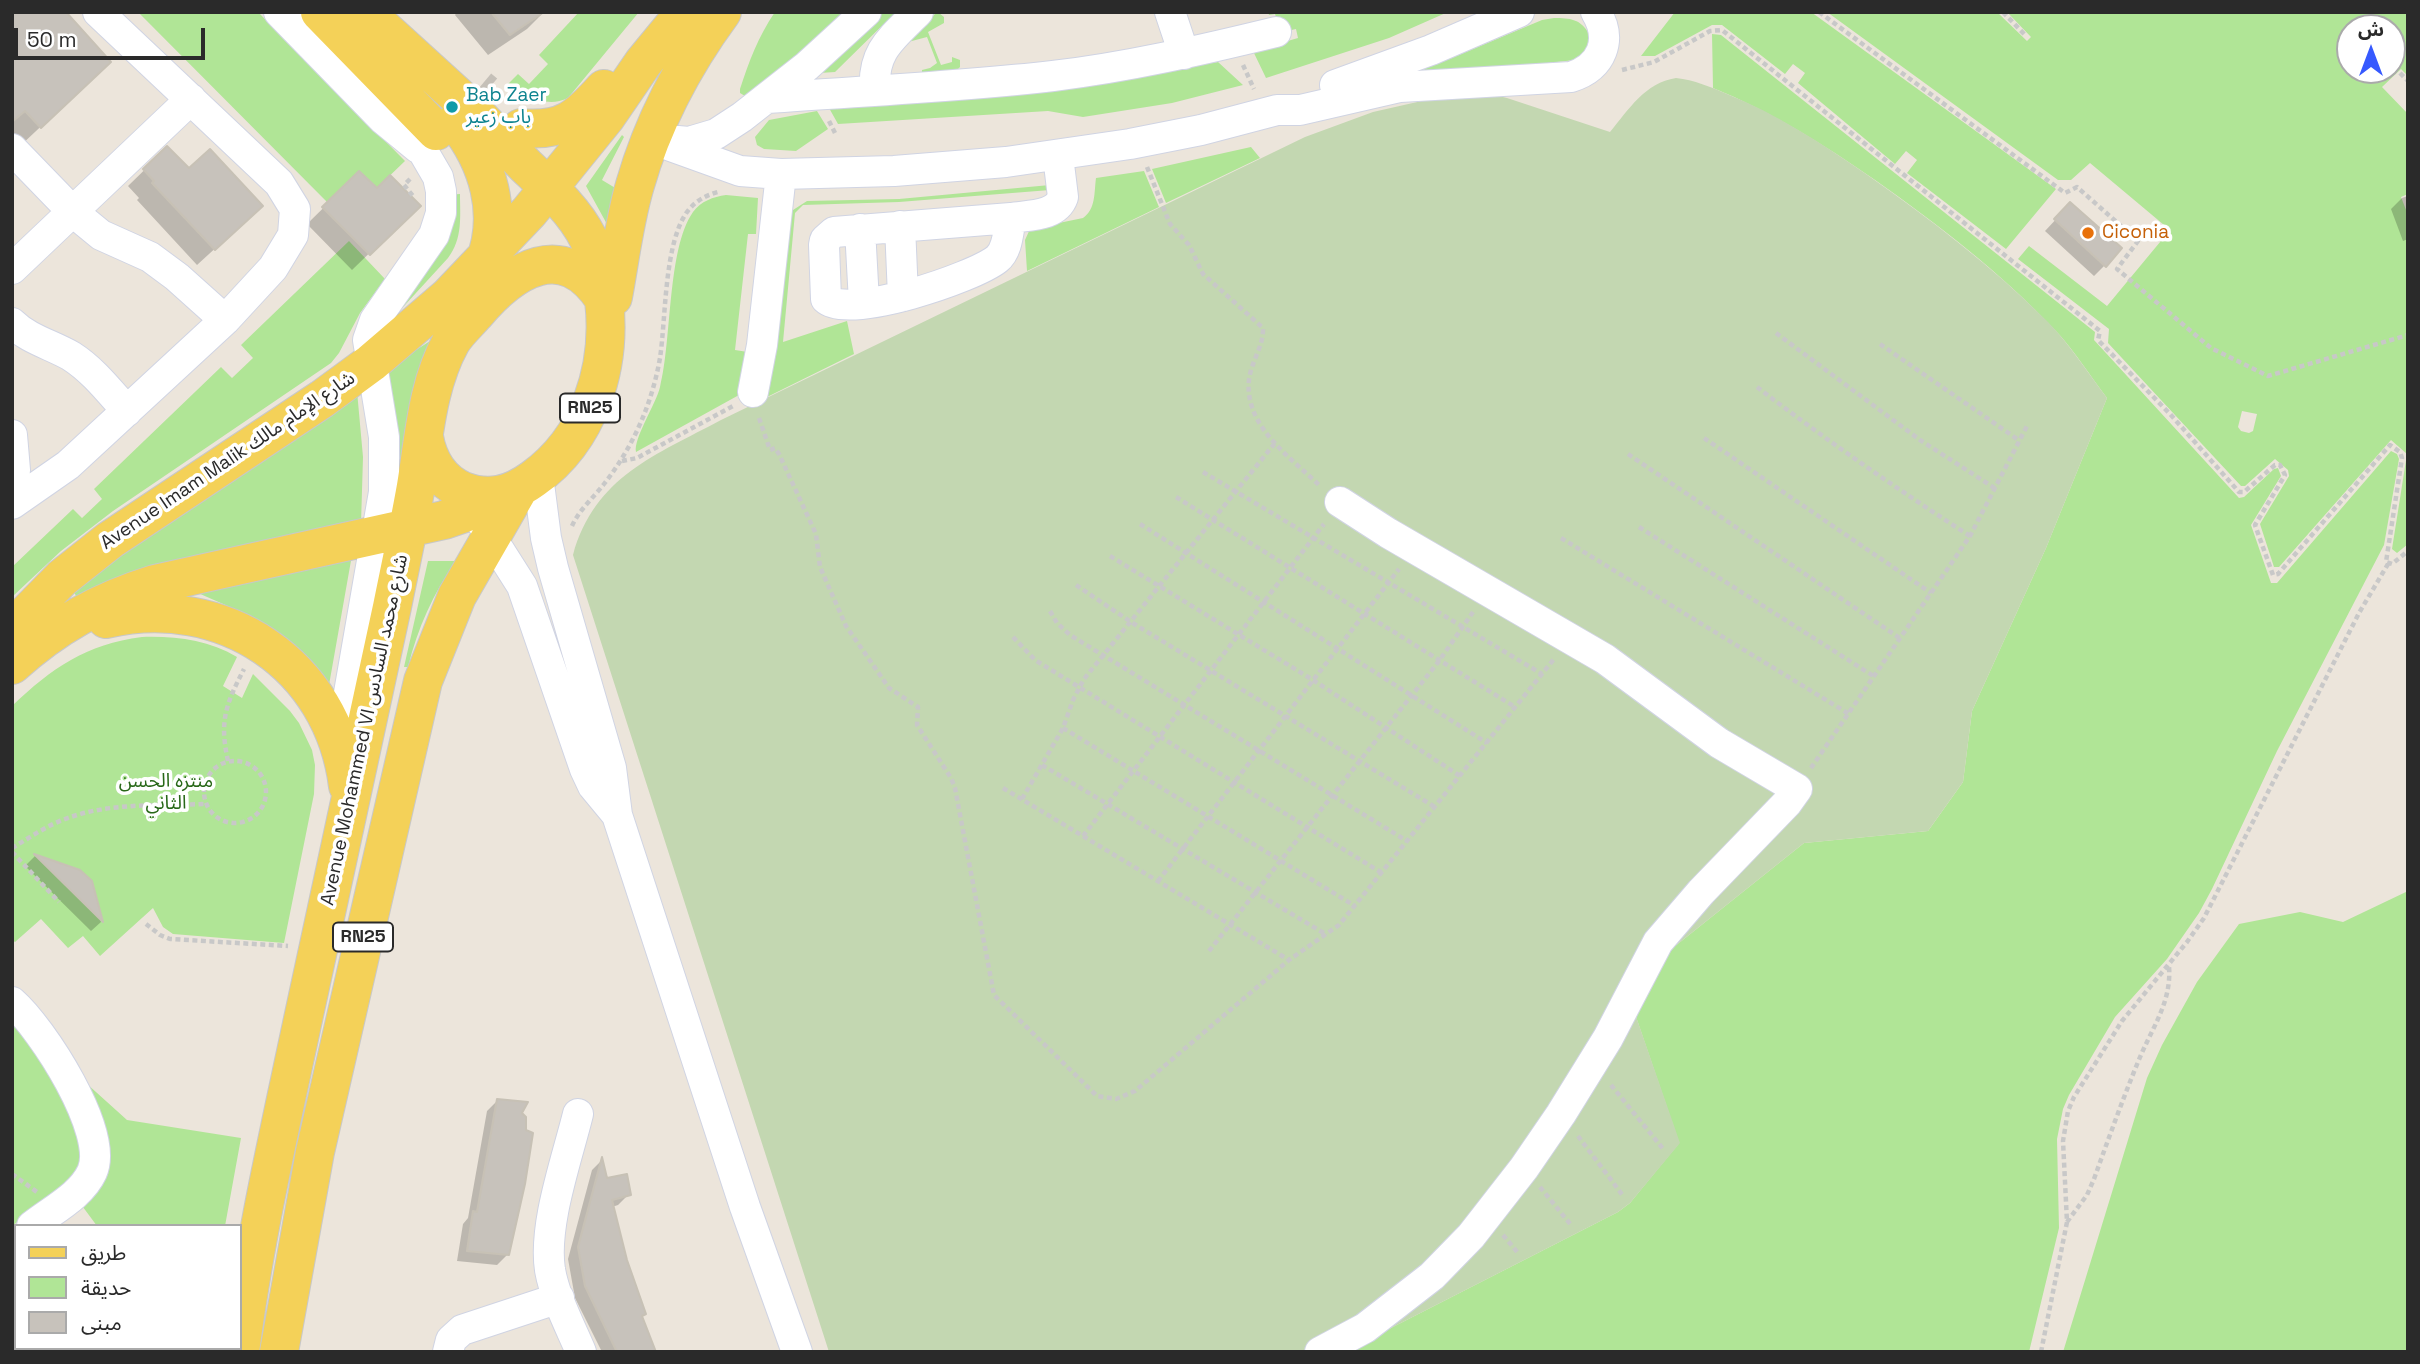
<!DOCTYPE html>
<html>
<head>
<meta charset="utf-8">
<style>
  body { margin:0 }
  #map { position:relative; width:2420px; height:1364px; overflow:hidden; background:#ece5db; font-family:"Space Grotesk","Noto Sans Arabic",sans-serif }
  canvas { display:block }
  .frame { position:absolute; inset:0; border:14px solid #2a2a2a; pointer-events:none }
  .legend { position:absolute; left:14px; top:1224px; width:228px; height:126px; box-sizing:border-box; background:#fff; border:2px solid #aaa; margin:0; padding:9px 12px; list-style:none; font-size:21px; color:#2a2a2a }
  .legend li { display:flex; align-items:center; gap:14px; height:35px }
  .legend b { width:35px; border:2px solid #aaa }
  .north { position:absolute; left:2336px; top:14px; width:70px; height:70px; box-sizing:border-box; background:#fff; border:2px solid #aaa; border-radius:50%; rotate:0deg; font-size:19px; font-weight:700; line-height:28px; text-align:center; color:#2a2a2a }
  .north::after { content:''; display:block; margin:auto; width:24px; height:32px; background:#3659fe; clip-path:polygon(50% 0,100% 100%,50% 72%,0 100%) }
  .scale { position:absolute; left:14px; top:28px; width:191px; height:32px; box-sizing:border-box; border:4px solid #2a2a2a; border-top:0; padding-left:9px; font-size:21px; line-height:24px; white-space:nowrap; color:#2a2a2a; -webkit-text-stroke:5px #fff; paint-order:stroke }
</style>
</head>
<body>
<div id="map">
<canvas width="2420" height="1364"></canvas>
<div class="frame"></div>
<ul class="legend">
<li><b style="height:9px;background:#f4d158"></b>طريق</li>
<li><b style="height:19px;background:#b0e596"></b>حديقة</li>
<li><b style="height:19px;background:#c7c2bb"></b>مبنى</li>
</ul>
<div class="north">ش</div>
<div class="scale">50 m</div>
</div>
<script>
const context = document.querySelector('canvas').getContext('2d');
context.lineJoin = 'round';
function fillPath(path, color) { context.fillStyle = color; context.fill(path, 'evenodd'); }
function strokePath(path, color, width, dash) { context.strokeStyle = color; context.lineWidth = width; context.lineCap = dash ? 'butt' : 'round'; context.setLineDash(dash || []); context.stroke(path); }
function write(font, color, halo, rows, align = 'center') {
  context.font = font + ' "Space Grotesk","Noto Sans Arabic",sans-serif'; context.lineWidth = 7; context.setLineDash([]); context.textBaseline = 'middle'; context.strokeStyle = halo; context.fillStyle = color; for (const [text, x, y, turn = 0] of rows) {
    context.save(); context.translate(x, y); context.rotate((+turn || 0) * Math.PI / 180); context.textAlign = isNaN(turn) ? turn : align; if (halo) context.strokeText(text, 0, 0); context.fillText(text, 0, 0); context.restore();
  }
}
const green = new Path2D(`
  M138,12H258L405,161L377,188L359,171L327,202Z
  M579,12H639L568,98C545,109 528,95 508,84L518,74L529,84L548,64L539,55Z
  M775,12H846L808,49L745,96L740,93V89C749,61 758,37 775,12Z
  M881,12H896L835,72L819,73Z
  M1268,12H1448L1389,38L1266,78L1253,51L1298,38L1296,29L1287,31L1278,23L1275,14L1269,15Z
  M1675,12H1811L2056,189L2006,249L1907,173L1917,160L1906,151L1895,164L1798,83L1805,73L1793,64L1785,74L1722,25H1712L1655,56H1641Z
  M1827,12H1997L2027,41L2031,37L2007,12H2408V76L2401,69L2382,87L2408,114V194L2401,197L2408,215V544L2397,553L2392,549L2407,454L2391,440L2279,567H2274L2260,524L2289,476L2288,470L2275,459L2245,486H2241L2108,343L2109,329L2018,259L2029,246L2107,306L2170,230L2090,163L2071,180H2058ZM2350,28H2392V70H2350ZM2242,411L2257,414L2253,431L2249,433L2241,431L2238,427Z
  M939,13L944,17V23L928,32L941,65L952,62V57L960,60V67L956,71L922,73V70L930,68L937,63L927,37L908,42L935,14Z
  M1554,18C1570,18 1581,19 1589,34L1587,50L1575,60L1390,80L1442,62L1542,20Z
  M1712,34L1721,35L2095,332L2094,340L2239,498L2244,497L2274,469L2278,468L2281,476L2251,525L2271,583H2277L2391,451L2397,454L2399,459L2384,545L2277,751L2212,889L2199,913L2167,959L2115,1017L2069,1095L2063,1109L2057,1139L2059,1228L2029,1352H1344L1618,1212L1630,1203L1679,1143L1632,1005L1654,963L1804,843L1928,831L1963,782L1972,711L2046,548L2107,398C2090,376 2075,351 2055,330C2001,273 1939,225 1875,180C1823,144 1772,112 1713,88Z
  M1218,62L1243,85L1172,103L1083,117L1048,111L838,124L824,99L1074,83Z
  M817,111L828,129L796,151L764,149L757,145L755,137L769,120Z
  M622,135L624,137L602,180L617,189L608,226L586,186Z
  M1251,147L1260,158L1166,203L1152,169Z
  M1144,171L1159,207L1027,271L1025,240L1030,229L1083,218C1096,209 1094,193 1096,178Z
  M1050,185V190L899,202L803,205L795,213L783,342L847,321L854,354L765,398L792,204L793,210L807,201L899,199Z
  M460,194C460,217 463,238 448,258L383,329L447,195Z
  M726,195L758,198L756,234H748L735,350L754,353L739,395L636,452C633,439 656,404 660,387C672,341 667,249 693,212C701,201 713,197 726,195Z
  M349,241L385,279L360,313L339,353L331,363L113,511L61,551L12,597V567L73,509L82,518L102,499L94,489L221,367L232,378L253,358L241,345Z
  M430,341L398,514L379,374Z
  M357,391L363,457L361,524L76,596L74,592L75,583Z
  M352,555L329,685L280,635L255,618L198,593Z
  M428,561H456C433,594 418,627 408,667H404Z
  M142,637C176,636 208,640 237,657L223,686L242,698L253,674L290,711L299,723L312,750L315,765L314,794L284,943L173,934L163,927L153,908L100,956L83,936L68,948L41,919L15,942L12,940V706C52,668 86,644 142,637Z
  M2408,891V1352H2063L2147,1078L2162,1045L2197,982L2239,924L2300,912L2343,922Z
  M12,1019L62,1093L83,1153L73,1181L12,1226Z
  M86,1083L127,1120L241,1138L225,1226H97L80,1203C98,1191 111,1182 109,1158Z`);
const cemetery = new Path2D(`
  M1676,78C1694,80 1711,87 1727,94C1777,114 1821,143 1866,174C1930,219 1992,266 2048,322C2070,345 2088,373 2107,398L2046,548L1972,711L1963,782L1928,831L1804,843L1654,963L1632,1005L1680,1143L1630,1203L1618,1212L1344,1352H829L573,555C595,476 656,455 721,420L1305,137L1373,112L1457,93L1490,94L1507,98L1610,132C1629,109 1645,83 1676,78Z`);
const shadow = new Path2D(`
  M12,12L87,83L18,148L12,142Z
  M457,12H544L527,29L488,55L455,15Z
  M167,148L244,222L197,265L137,200L139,198L128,186Z
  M359,173L377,191L418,206L352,270L307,224Z
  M2408,196V239L2403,241L2391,209L2402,198Z
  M2060,215L2105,265L2094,276L2045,231Z
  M35,856L79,871L90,882L101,922L91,931L25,866Z
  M497,1101L520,1113L508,1254L497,1265L457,1261L463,1224L468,1218L487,1111Z
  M601,1161L606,1180L629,1194L618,1205L612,1207L641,1316L654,1352H602L575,1298L568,1259L592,1170Z`);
const building = new Path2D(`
  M12,12H66L111,62L41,128L25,111L12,122Z
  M491,12H544L510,35Z
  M167,146L189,168L210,149L263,206L215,250L152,183L154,181L143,169Z
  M359,171L377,188L390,175L421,206L370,255L322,207Z
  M2070,202L2122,248L2106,267L2054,219Z
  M34,854L80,870L92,881L103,922Z
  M497,1099L528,1102L522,1113L526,1117V1130L533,1133L525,1184L509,1255L467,1251L473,1211L477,1212Z
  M602,1157L607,1178L627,1174L631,1195L612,1200L627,1260L646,1314L642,1316L656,1352H617L585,1286L578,1247Z`);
const majorTunnel = new Path2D(`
  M479,88L485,93`);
const path = new Path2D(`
  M1819,12L2065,193L2077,187L2138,241L2117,269L2211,348L2268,376L2408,335
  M2003,12L2026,36
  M1243,65L1254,89
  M1622,70L1654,62L1710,31L1722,30L2100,331L2098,340L2170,414L2239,492H2244L2275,465H2280L2285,475L2255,525L2273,575L2278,574L2390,445L2400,452L2402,458L2386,562L2392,564L2408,551
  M2400,73L2408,81
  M829,121L835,133
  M1147,167L1170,224L1189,245L1203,274L1263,328C1264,345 1251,362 1249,380C1244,426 1290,457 1319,485
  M410,179L404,185L413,196
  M1776,333L1920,440L1996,489
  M1880,344L2020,441
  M1757,387C1826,440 1897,489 1970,536
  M759,418L770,450L775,448L779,454L816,534L820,567L846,626L889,688L918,707L917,725L951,778L955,788L994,995L1097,1096L1116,1099L1135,1091L1289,960L1339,925L1554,659
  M1704,438L1931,593
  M1628,454L1901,639
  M622,461L637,458L733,406
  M1203,472L1542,674
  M1176,497L1515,707
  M1140,524L1487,743
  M572,526C579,510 594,497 604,484C633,447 652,404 660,358C666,318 664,244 687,212C695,201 706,195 718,192
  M1639,527L1875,677
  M1561,538L1849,714
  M1110,556L1313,680L1460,776
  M1076,585L1131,622L1435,807
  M1050,611L1057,623L1070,635L1407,841
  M1013,637L1035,660L1382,873
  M1063,728L1355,906
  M204 792a31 31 0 1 1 62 0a31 31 0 1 1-62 0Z
  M228,761C219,721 226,704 244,669
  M1042,765L1327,935
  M1811,768L1970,536L2027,426
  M1003,788L1289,960
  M1022,799L1063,728L1073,700L1084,679L1275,443
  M1083,836L1324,524
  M12,848C29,838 46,826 65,819C110,802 159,806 206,804
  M12,852L59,902
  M1158,881L1399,569
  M146,924L160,935L170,939L288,946
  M1209,951L1439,661L1473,612
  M1611,1085L1664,1150
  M1578,1136L1624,1197
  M12,1174L37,1192
  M1540,1187L1571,1225
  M2067,1222L2087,1195L2094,1179C2108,1140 2122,1101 2138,1062C2151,1029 2172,1003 2169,966
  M1503,1235L1518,1253
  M12,1249L16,1254
  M111,1348L113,1352
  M36,1352L37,1348
  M190,1352L193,1348
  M2041,1352L2067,1222L2063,1141L2068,1111L2074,1097L2122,1021L2187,942L2204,918L2359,613L2388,564`);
const minor = new Path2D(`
  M279,12L384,120L418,148
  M1170,12L1184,54
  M1335,85L1431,50L1519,12
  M875,91C872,51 892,38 918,12
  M767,98C862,91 958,87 1053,76C1128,67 1202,50 1276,32
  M651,139L740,171L781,174L894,171L1006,162L1130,144L1201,130L1277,110H1300L1400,87L1571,77C1602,67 1613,40 1596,12
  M666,140L689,142L716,134L742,117L807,66L866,12
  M12,149L73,212L101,235L150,257L177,277L225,320
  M1011,218C1008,232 1008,250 997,259C973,278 848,320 826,299L824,245L825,240L834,232Z
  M1011,218C1028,215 1056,217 1063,197L1058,156
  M900,226L903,296
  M860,229L864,302
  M12,269L191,99
  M12,323C28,339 52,345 71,356C93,370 109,391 127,411
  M753,392L762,345L781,174
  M12,435L15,470L12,487
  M538,476L546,538L553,568L611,768L617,815L745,1207L797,1352
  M12,504L68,465L225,320L273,268L293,235L295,209L279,183L98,12
  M482,523L522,586L585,769L593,786L617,815
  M352,752L346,725V710L384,492V437L368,340L375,320L434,235L441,213V191L438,177L424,153
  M12,1002C42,1028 110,1133 92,1172C81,1196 52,1210 32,1226
  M578,1114C567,1159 543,1225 550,1270C555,1298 570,1326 581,1352
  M448,1352L451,1340L462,1330L559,1298
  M1320,1352L1365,1328L1432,1276L1471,1236L1524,1168L1561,1114L1608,1038L1658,942L1701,892L1787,803L1797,789L1719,743L1605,659L1388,533L1340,502`);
const major = new Path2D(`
  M320,12L436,131
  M365,12L464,102
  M456,122C488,162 504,214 484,264
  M521,128C563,132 578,118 604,89
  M613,297C620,260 624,222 635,185C653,122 683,65 722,12
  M424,437C428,460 440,481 463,491C489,501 511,495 533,479C589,439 612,368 604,300C601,279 598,258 588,238C574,210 548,187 526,166C507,147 489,127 470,108
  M106,619C223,592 333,664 348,786
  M12,629L62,578L110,540L322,399L371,363L448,297L529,212L606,117L643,63L685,12
  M12,665C55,626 100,601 155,584L444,520L473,510L499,496
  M240,1352C254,1241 279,1133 302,1024C332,885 362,746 392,607C400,567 409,526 416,486C424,438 427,385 451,342C457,332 467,323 475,314C513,269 563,237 604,299
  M279,1352L315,1152L423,681L457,596L518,490`);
const markers = [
  [452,107,7,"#0f9aa8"],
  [2088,233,7,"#e8710a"]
];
const shields = [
  [590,408,60],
  [363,937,60]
];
const shieldNames = [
  ["RN25",590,408],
  ["RN25",363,937]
];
const cultureNames = [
  ["Bab Zaer",466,96],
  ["باب زعير",466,118]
];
const foodNames = [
  ["Ciconia",2102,233]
];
const streetNames = [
  ["Avenue Imam Malik شارع الإمام مالك",228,461,-34],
  ["Avenue Mohammed VI شارع محمد السادس",365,730,-78]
];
const parkNames = [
  ["منتزه الحسن",166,782],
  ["الثاني",166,804]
];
fillPath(green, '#b0e596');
fillPath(cemetery, '#c3d7b1');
fillPath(shadow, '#0003');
fillPath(building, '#c7c2bb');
strokePath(building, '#c7c1b5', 2);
strokePath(majorTunnel, '#c5c0b8', 38, [38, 19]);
strokePath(minor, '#d0d4e3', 32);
strokePath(major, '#c8c8c8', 40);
strokePath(path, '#c8c8c8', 4.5, [5, 3.5]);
strokePath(minor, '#fff', 30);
strokePath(major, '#f4d158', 38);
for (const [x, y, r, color] of markers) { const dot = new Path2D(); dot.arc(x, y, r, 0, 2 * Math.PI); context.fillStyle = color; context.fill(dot); strokePath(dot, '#fff', 2.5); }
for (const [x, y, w] of shields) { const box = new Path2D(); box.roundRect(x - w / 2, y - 14.5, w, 29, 5); context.fillStyle = '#fff'; context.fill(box); strokePath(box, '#2a2a2a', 2); }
write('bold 18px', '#2a2a2a', null, shieldNames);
write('19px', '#0d838f', '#fff', cultureNames, 'left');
write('19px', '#c56008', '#fff', foodNames, 'left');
write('19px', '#2a2a2a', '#fff', streetNames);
write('19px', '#286818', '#fff', parkNames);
</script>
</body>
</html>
